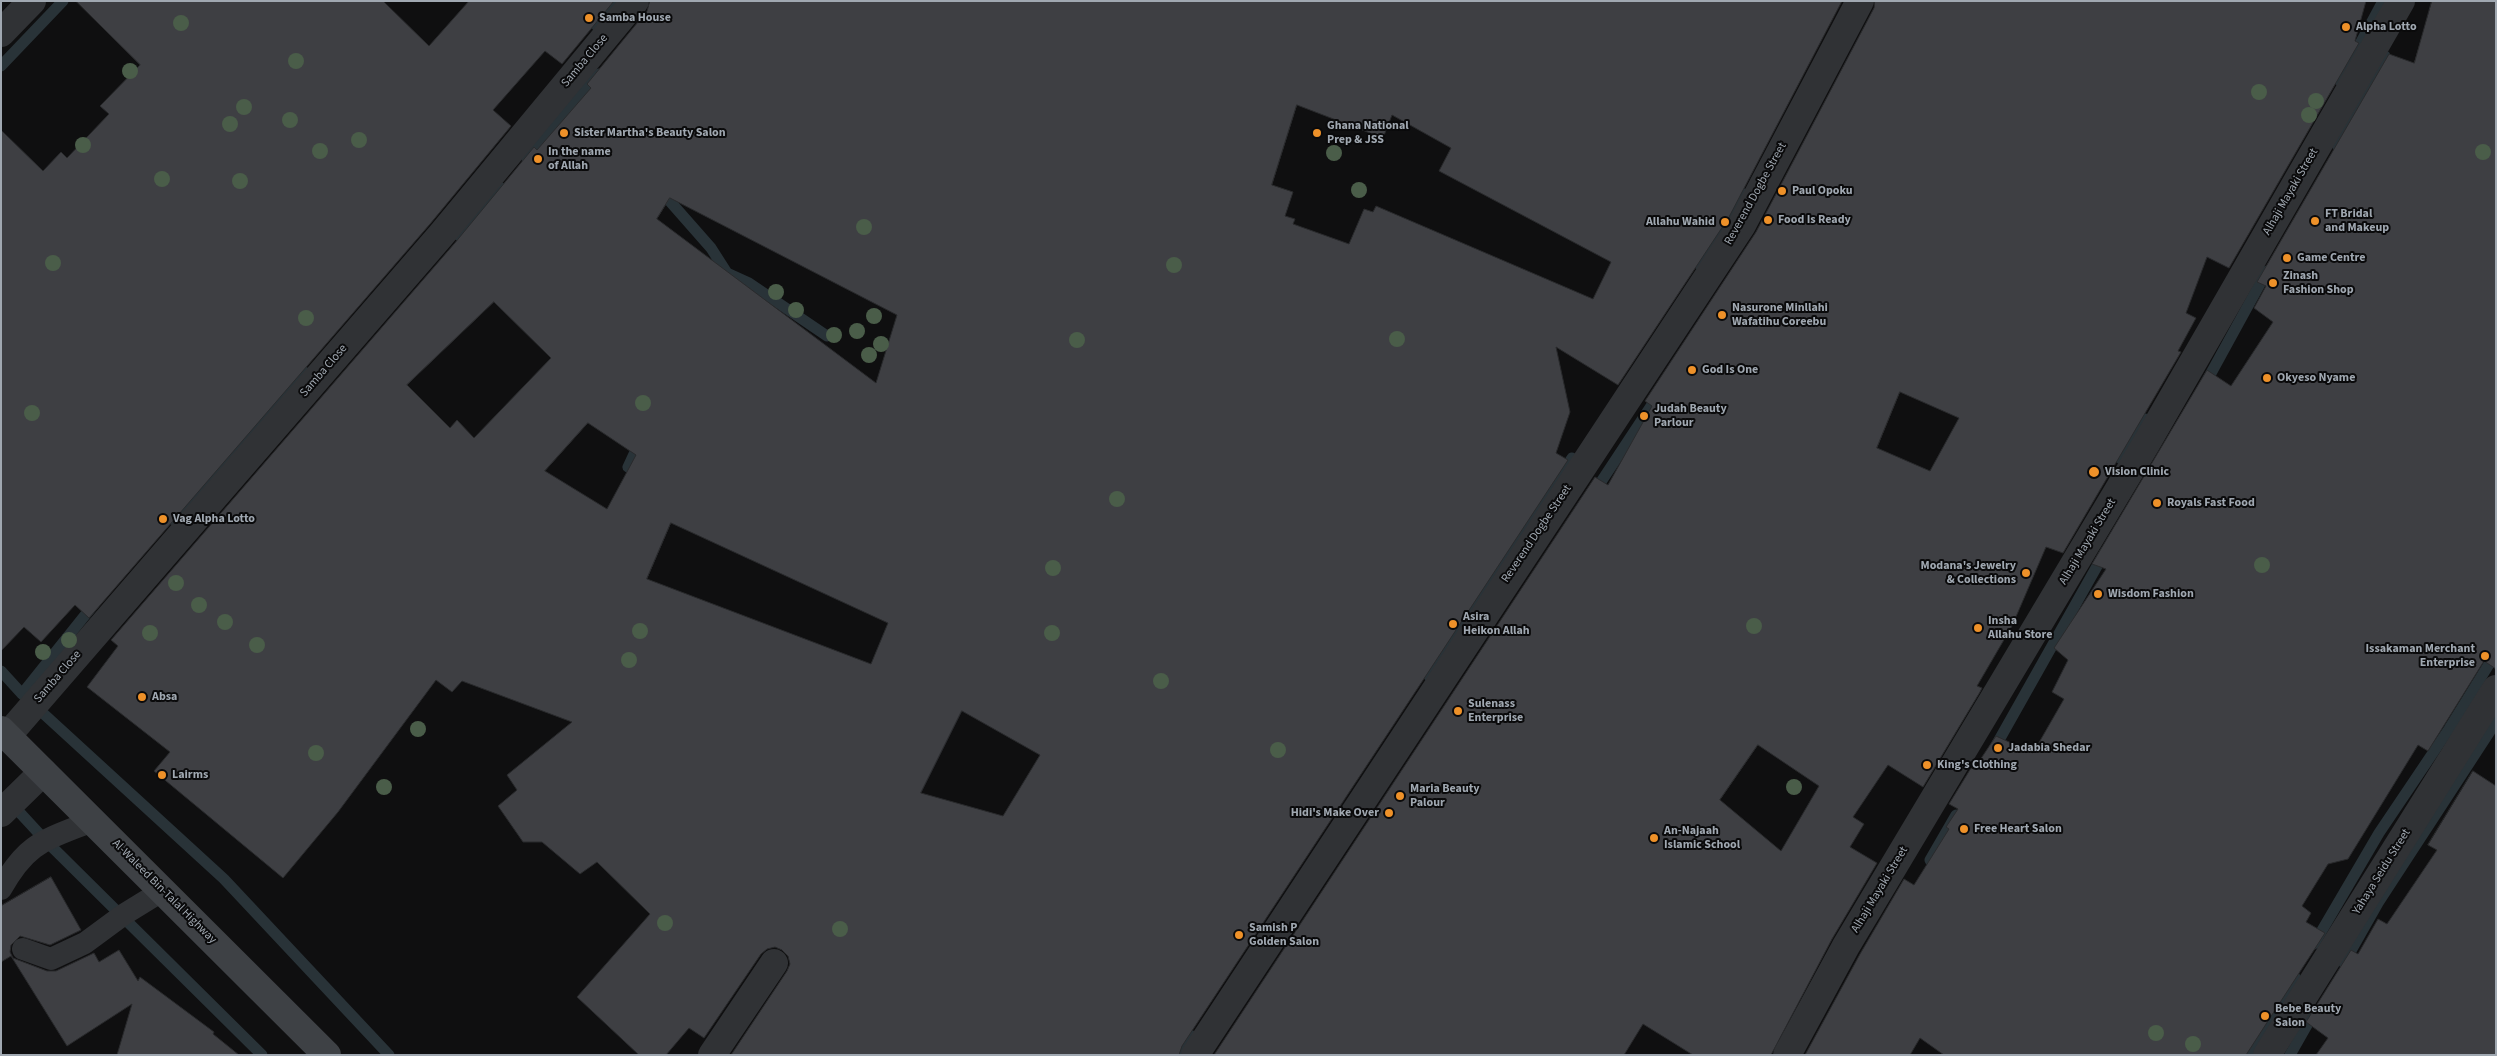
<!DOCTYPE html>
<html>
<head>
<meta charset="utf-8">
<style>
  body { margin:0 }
  #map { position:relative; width:2497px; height:1056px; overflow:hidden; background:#0f0f10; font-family:"Source Sans 3",sans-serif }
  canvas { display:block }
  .frame { position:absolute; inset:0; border:2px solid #a0a8b1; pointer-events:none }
</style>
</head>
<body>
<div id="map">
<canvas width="2497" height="1056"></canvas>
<div class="frame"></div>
</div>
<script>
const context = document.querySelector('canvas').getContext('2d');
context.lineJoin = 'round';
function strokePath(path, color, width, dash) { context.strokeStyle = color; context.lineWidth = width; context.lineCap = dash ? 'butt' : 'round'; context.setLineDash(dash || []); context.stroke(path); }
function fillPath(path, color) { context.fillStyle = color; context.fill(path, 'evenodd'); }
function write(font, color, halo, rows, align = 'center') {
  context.font = font + ' "Source Sans 3",sans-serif'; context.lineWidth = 4; context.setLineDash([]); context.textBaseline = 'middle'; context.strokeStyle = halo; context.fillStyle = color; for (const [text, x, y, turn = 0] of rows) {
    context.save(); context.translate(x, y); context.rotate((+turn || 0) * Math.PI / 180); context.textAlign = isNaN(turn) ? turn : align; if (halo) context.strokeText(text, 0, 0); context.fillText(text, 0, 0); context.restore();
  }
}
const stream = new Path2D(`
  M597,26L616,1
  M1,66L63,1
  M2340,81L2383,1
  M2337,145L2385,56
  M527,159L599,74
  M660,190L711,248L727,273L749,283L827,336
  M458,235L501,188
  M1700,265L1744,194
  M2204,386L2267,271
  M640,441L628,467L641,476
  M2121,459L2145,419
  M1593,494L1659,394
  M174,520L304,372
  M1,671L22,694L224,879L389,1055
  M1429,676L1457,630L1572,458
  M22,694L94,604
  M1994,749L2105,552
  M10,802L45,840L262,1055
  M1930,860L1956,815
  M2314,944L2379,833L2449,729L2496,653
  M2344,963L2378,903L2496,722
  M1179,1055L1192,1036
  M2251,1055L2295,977
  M2290,1055L2315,1011`);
const building = new Path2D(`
  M76,1H383L429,46L469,1H614L562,64L545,51L493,110L511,126L430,224L89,618L75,605L41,642L24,627L1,651V130L43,171L61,152L67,158L109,114L100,106L140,65Z
  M650,1H1842L1729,217L1618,385L1556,347L1570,412L1556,453L1568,460L1182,1046L1179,1055H731L787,971L790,964L788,956L782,950L775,947L767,949L761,954L704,1038L689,1028L666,1055H639L577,997L650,914L597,862L580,874L542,842H523L498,806L517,790L507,775L572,722L462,681L452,692L436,680L338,812L283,878L154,771L170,752L87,687L118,646L111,640L454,244L534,147L537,150L591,88L587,84L647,11ZM1297,105L1383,138L1392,115L1451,148L1439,171L1611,262L1593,299L1376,206L1373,212L1364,209L1349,244L1293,224L1295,219L1285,216L1293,192L1272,185ZM670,198L897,315L876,383L657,219ZM494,302L551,358L474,438L457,420L450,428L407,385ZM588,423L636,455L607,509L545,471ZM671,523L888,623L871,664L647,579ZM962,711L1040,755L1003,816L921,793Z
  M1875,1H2366L2355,41L2359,43L2229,268L2207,257L2186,313L2196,318L2178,351L2181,352L2063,553L2046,547L2012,626L1977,686L1982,688L1980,692L1923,787L1888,765L1853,817L1864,824L1850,847L1877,863L1832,939L1771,1055H1693L1643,1024L1624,1055H1214L1595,477L1608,485L1652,406L1645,401L1756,232L1874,8ZM1900,392L1959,418L1930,471L1877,448ZM1758,745L1819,786L1781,851L1720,800Z
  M2432,1H2496V669L2484,661L2428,751L2418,745L2348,859L2328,864L2302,906L2311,913L2306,922L2325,933L2246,1055H1944L1920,1038L1910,1055H1805L1860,954L1904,879L1914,885L1949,829L1946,827L1958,809L1949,804L1971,768L1974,769L1996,736L2033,753L2064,699L2052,692L2068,660L2054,648L2106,569L2092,564L2207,370L2231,386L2273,322L2254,308L2266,286L2257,282L2389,54L2414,63Z
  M2473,771L2496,786V1055H2316L2328,1038L2306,1022L2351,950L2358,954L2378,919L2387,924L2437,850L2428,845Z
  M51,877L81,930L50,945L20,936L11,945L10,952L13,958L47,971H56L94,953L99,962L119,950L138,981L140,977L214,1032L213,1034L239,1055H117L132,1004L67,1046L11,956L1,962V906Z`);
const lane = new Path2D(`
  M1,889C27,842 45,840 92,821
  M23,949L51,959L85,943L123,915L162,891`);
const street = new Path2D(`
  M1,33L32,1
  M7,736L442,234L635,1
  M1,813L43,772
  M712,1055L774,963
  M1195,1055L1742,225L1860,1
  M1787,1055L1846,946L2146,444L2401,1
  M2267,1055L2496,689`);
const secondary = new Path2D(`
  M1,730L327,1055`);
const trees = [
  [181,23],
  [296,61],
  [130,71],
  [2259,92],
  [2316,101],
  [244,107],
  [2309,115],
  [290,120],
  [230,124],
  [359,140],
  [83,145],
  [320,151],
  [2483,152],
  [1334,153],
  [162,179],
  [240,181],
  [1359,190],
  [864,227],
  [53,263],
  [1174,265],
  [776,292],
  [796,310],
  [874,316],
  [306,318],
  [857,331],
  [834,335],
  [1397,339],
  [1077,340],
  [881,344],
  [869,355],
  [643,403],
  [32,413],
  [1117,499],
  [2262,565],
  [1053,568],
  [176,583],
  [199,605],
  [225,622],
  [1754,626],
  [640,631],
  [150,633],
  [1052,633],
  [69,640],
  [257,645],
  [43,652],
  [629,660],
  [1161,681],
  [418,729],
  [1278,750],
  [316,753],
  [384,787],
  [1794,787],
  [665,923],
  [840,929],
  [2156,1033],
  [2193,1044]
];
const markers = [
  [589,18,5,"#ee9129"],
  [2346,27,5,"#ee9129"],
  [564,133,5,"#ee9129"],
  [1317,133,5,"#ee9129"],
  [538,159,5,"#ee9129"],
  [1782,191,5,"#ee9129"],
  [1768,220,5,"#ee9129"],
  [2315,221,5,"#ee9129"],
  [1725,222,5,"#ee9129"],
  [2287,258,5,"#ee9129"],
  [2273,283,5,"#ee9129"],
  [1722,315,5,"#ee9129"],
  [1692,370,5,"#ee9129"],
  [2267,378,5,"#ee9129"],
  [1644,416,5,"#ee9129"],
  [2094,472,6,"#ee9129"],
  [2157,503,5,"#ee9129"],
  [163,519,5,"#ee9129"],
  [2026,573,5,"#ee9129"],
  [2098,594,5,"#ee9129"],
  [1453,624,5,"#ee9129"],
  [1978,628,5,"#ee9129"],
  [2485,656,5,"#ee9129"],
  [142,697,5,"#ee9129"],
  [1458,711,5,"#ee9129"],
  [1998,748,5,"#ee9129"],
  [1927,765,5,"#ee9129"],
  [162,775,5,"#ee9129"],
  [1400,796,5,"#ee9129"],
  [1389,813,5,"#ee9129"],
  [1964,829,5,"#ee9129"],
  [1654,838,5,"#ee9129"],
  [1239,935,5,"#ee9129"],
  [2265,1016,5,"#ee9129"]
];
const poiNames = [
  ["Samba House",599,18],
  ["Alpha Lotto",2356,27],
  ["Ghana National",1327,126],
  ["Prep & JSS",1327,140],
  ["Sister Martha's Beauty Salon",574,133],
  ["In the name",548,152],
  ["of Allah",548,166],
  ["Paul Opoku",1792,191],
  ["FT Bridal",2325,214],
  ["and Makeup",2325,228],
  ["Food Is Ready",1778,220],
  ["Allahu Wahid",1715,222,"right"],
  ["Game Centre",2297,258],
  ["Zinash",2283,276],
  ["Fashion Shop",2283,290],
  ["Nasurone Minllahi",1732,308],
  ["Wafatihu Coreebu",1732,322],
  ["God Is One",1702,370],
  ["Okyeso Nyame",2277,378],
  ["Judah Beauty",1654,409],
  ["Parlour",1654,423],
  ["Vision Clinic",2105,472],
  ["Royals Fast Food",2167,503],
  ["Vag Alpha Lotto",173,519],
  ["Modana's Jewelry",2016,566,"right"],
  ["& Collections",2016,580,"right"],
  ["Wisdom Fashion",2108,594],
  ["Asira",1463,617],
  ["Heikon Allah",1463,631],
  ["Insha",1988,621],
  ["Allahu Store",1988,635],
  ["Issakaman Merchant",2475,649,"right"],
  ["Enterprise",2475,663,"right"],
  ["Absa",152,697],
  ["Sulenass",1468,704],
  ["Enterprise",1468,718],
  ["Jadabia Shedar",2008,748],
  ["King's Clothing",1937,765],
  ["Lairms",172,775],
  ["Maria Beauty",1410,789],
  ["Palour",1410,803],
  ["Hidi's Make Over",1379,813,"right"],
  ["Free Heart Salon",1974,829],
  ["An-Najaah",1664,831],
  ["Islamic School",1664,845],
  ["Samish P",1249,928],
  ["Golden Salon",1249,942],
  ["Bebe Beauty",2275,1009],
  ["Salon",2275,1023]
];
const streetNames = [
  ["Samba Close",585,61,-50],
  ["Alhaji Mayaki Street",2291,192,-60],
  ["Reverend Dogbe Street",1756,194,-61],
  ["Samba Close",324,371,-49],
  ["Reverend Dogbe Street",1537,534,-56],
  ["Alhaji Mayaki Street",2088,542,-59],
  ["Samba Close",58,677,-49],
  ["Yahaya Seidu Street",2382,872,-58],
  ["Alhaji Mayaki Street",1880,890,-59],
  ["Al-Waleed Bin-Talal Highway",164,892,45]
];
strokePath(stream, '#293338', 11);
fillPath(building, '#3e3f43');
strokePath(building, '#292a2c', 1);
strokePath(lane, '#303235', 22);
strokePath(street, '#303235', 28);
strokePath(secondary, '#3e4145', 28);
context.fillStyle = '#4a5d49';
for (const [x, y] of trees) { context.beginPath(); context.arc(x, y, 8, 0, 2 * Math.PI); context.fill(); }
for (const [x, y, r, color] of markers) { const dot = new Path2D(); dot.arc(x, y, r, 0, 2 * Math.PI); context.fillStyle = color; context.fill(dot); strokePath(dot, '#0a0a0b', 2); }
write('bold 12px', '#a0a8b1', '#0a0a0b', poiNames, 'left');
write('12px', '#a0a8b1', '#0a0a0b', streetNames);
</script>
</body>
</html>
